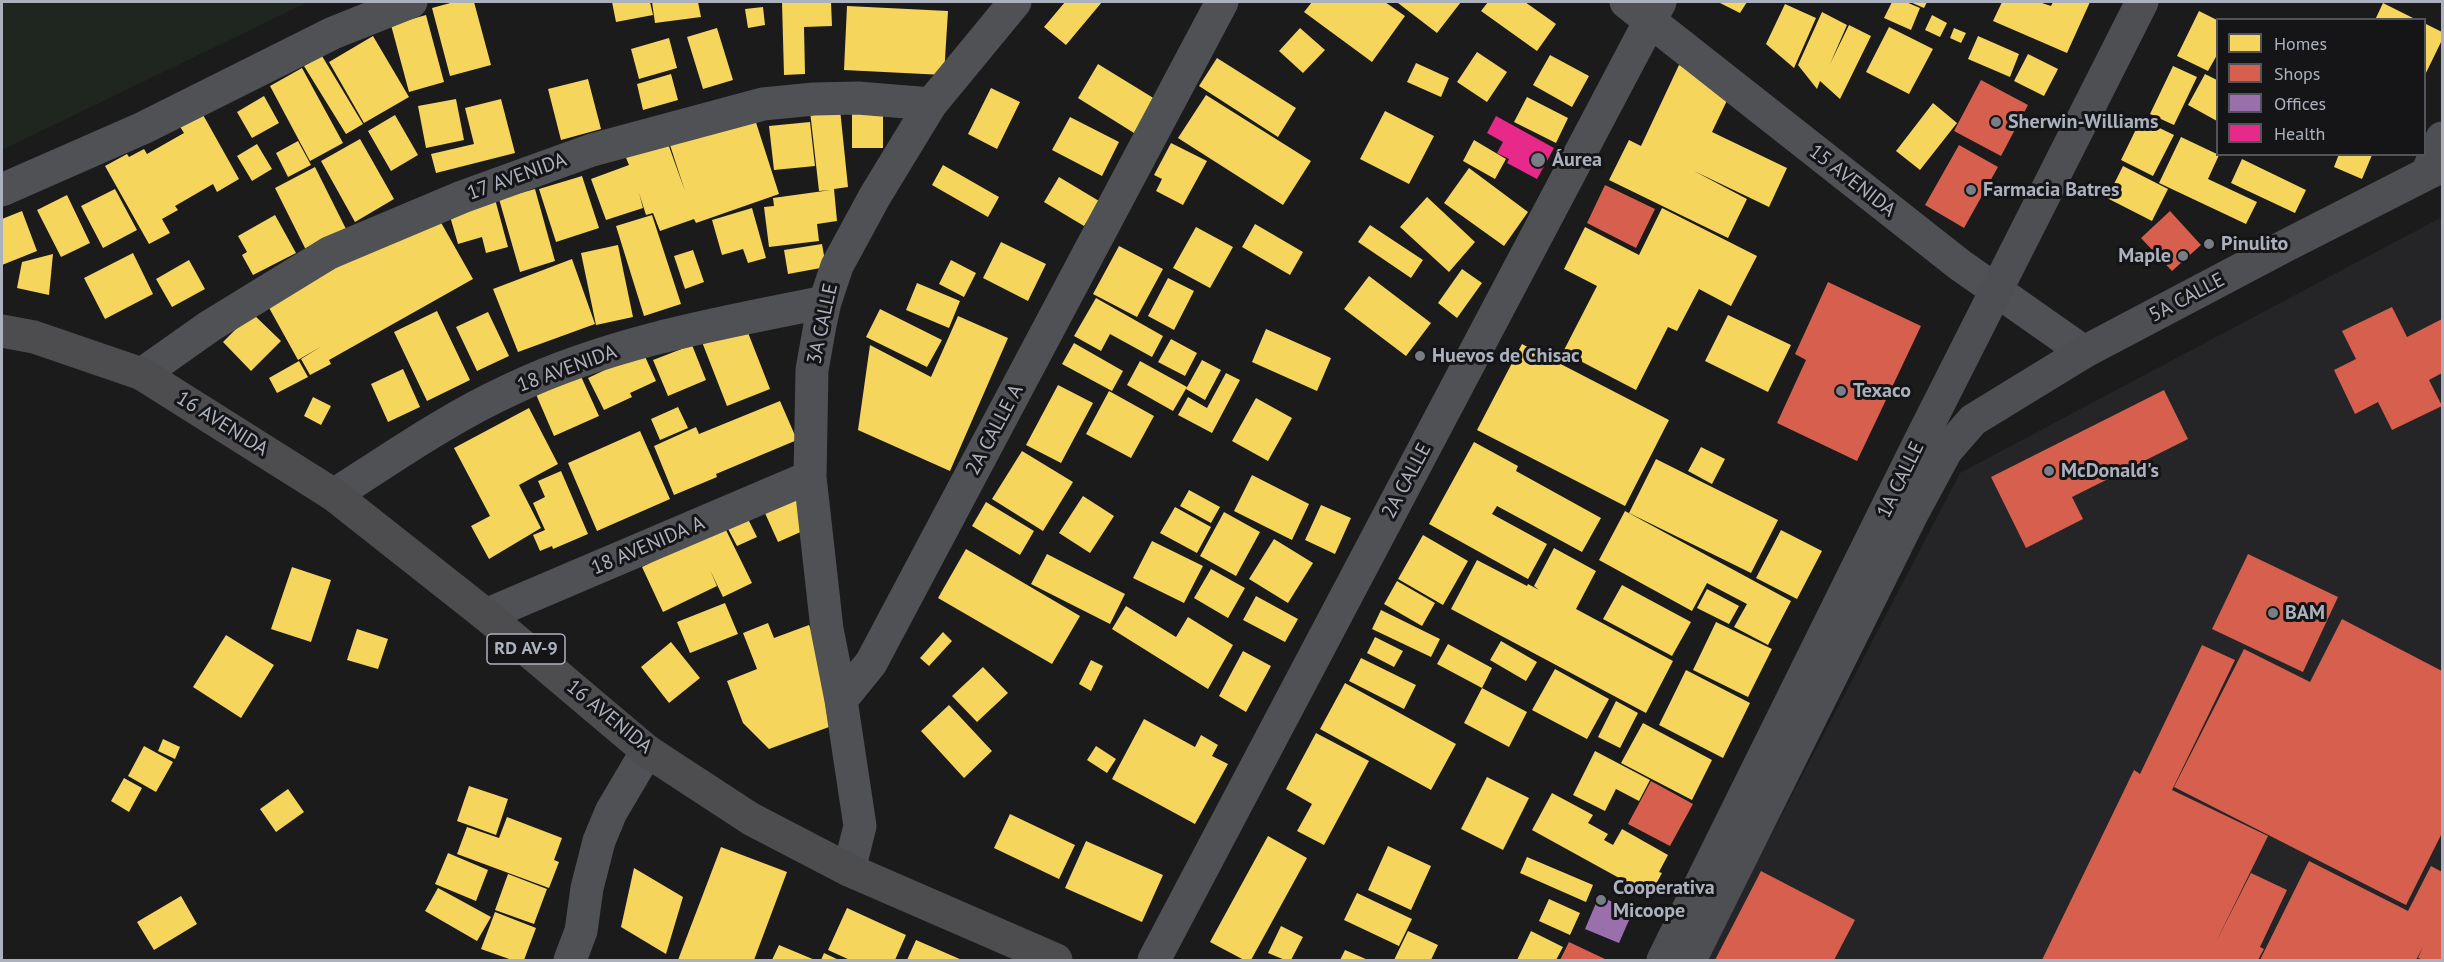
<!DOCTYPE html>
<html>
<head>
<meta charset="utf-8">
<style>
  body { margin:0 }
  #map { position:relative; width:2444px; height:962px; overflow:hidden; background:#1b1b1c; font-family:"PT Sans",sans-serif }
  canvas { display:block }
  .frame { position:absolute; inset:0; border:3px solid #acb2bd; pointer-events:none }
  .legend { position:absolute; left:2216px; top:18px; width:210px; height:138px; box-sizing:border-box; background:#151518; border:2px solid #51545a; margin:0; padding:8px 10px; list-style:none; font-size:18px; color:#acb2bd }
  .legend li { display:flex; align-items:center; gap:12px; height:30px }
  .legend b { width:30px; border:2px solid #51545a }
</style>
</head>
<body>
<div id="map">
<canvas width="2444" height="962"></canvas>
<div class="frame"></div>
<ul class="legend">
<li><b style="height:16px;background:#f6d55c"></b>Homes</li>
<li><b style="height:16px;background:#d6604d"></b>Shops</li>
<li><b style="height:16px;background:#9970ab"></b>Offices</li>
<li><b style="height:16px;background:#e7298a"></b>Health</li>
</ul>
</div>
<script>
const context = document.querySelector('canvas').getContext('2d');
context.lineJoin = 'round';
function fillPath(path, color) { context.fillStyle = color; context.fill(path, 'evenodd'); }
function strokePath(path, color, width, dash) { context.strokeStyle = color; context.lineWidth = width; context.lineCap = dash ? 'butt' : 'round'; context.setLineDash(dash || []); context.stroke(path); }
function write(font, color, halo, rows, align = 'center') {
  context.font = font + ' "PT Sans",sans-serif'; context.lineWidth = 6; context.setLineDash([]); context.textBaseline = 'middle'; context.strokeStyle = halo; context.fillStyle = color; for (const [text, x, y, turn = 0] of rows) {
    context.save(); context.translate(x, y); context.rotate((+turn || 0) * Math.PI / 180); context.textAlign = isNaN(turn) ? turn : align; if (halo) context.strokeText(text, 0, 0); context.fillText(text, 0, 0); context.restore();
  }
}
const built = new Path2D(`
  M2442,217V960H1706L1960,473Z`);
const green = new Path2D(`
  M2,2H308L2,150Z`);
const homes = new Path2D(`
  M454,2H474L491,65L450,76L432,8Z
  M612,2H650L653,15L616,22Z
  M652,2H698L701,17L655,23Z
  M782,2H831L832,26L804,27L805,74L784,75Z
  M1065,2H1102L1066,45L1044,27Z
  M1312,2H1385L1405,16L1372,62L1304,12Z
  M1399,2H1461L1437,33L1398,3Z
  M1488,2H1525L1556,24L1537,51L1481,11Z
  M1718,2H1747L1740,13Z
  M1892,2H1906L1920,8L1911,30L1884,18Z
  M1910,2H1927L1924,8Z
  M2002,2H2039L2051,6L2053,2H2090L2067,53L1993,21Z
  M2383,3L2417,20H2375Z
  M1785,4L1816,18L1794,68L1766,44Z
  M847,6L948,11L944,75L844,70Z
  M763,7L765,25L748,28L745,9Z
  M2199,11L2217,20V55L2208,71L2177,56Z
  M1822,12L1847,25L1830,64L1849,25L1871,36L1840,99L1820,81L1817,89L1798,65Z
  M426,15L444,82L409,92L391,25Z
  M1932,15L1947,23L1940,37L1925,30Z
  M2424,23L2442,32V40L2424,77Z
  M1889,27L1933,49L1909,94L1866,72Z
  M717,28L733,80L703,89L687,37Z
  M1300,28L1325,50L1303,73L1279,51Z
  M1954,28L1966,33L1961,43L1950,38Z
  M373,36L409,97L364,123L329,62Z
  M1978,36L2019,54L2010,77L1968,59Z
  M669,38L677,68L639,79L631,49Z
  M1477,52L1507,72L1487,102L1457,82Z
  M2028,54L2058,69L2044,96L2014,81Z
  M1550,55L1589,76L1572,107L1533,85Z
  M322,56L363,124L346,134L304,66Z
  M1217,58L1296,108L1278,137L1199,86Z
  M1416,63L1449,78L1441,97L1407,82Z
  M1098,64L1155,99L1134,133L1078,98Z
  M1679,65L1732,90L1712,132L1787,168L1769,207L1694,171L1747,199L1728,238L1609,180L1629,140L1641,146Z
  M2173,66L2197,77L2174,125L2150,114Z
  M302,68L343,143L310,161L270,86Z
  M671,74L678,100L643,110L637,84Z
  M2205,74L2217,80V121L2188,105Z
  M588,79L601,129L561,140L548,89Z
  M991,88L1020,102L997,149L968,134Z
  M1206,95L1311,161L1283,205L1178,138Z
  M264,96L279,123L252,138L237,112Z
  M1527,97L1568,118L1556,143L1514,122Z
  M456,99L464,140L426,148L418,106Z
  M501,99L515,153L436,173L431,154L474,144L465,108Z
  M1933,103L1957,123L1920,170L1896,151Z
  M840,109L848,187L834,189L837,221L817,224L819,241L769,247L764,207L774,206L773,198L831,190L819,191L810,111Z
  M752,110L779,194L696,223L694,219L660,231L653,213L646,215L639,193L643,208L606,220L591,179L629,165L624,153L666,138L685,191L668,139Z
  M1385,111L1434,136L1409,184L1360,159Z
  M883,112V148H852V113Z
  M202,113L239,179L217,192L213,184L175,206L178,210L162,219L170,233L149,244L105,166L127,154L129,157L144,149L147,154L184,133L179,125Z
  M395,115L418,155L391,171L368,131Z
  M1070,117L1119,142L1102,176L1052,150Z
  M2141,119L2174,135L2153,176L2121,160Z
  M810,122L815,166L774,170L769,126Z
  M2181,137L2219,155L2208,179L2257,202L2246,224L2159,183Z
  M360,139L394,199L355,222L321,161Z
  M1474,140L1506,159L1495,179L1463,161Z
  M298,141L311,165L288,177L276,153Z
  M1171,143L1207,161L1183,205L1156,191L1162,179L1154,175Z
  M257,144L272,169L252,181L237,156Z
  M2339,154L2372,155L2362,179L2334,167Z
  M2242,159L2306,190L2295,213L2231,183Z
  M943,165L999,197L988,217L932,185Z
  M2123,166L2168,189L2152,221L2107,198Z
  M315,167L346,229L306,250L275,188Z
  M1469,168L1528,212L1504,246L1444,203Z
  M582,176L599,228L556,242L539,189Z
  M1059,177L1099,201L1084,226L1044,202Z
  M115,189L137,230L103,248L81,206Z
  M535,189L555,261L520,272L499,199Z
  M67,195L90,243L61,257L37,210Z
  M1427,197L1475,242L1449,272L1400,227Z
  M495,199L508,247L486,253L482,237L458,244L449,213Z
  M752,208L766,258L748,263L743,249L722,255L712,220Z
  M1662,208L1757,256L1731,306L1699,289L1677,331L1668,327L1636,390L1563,352L1597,286L1564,269L1585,227L1639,255Z
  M22,211L37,251L2,265V219Z
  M435,212L473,279L329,360L331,364L310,375L301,359L322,346L298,360L268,306Z
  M275,215L296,253L253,275L242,255L247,252L238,236Z
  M652,215L681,304L644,316L616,226Z
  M1255,224L1303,252L1290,275L1242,247Z
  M1370,225L1423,260L1411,278L1358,242Z
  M1196,227L1233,247L1210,288L1173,268Z
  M1001,242L1046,264L1028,301L983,278Z
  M822,244L826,267L788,274L784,250Z
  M618,245L633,317L596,325L581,253Z
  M1119,246L1163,269L1137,317L1093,294Z
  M693,250L704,282L685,289L674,256Z
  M133,253L153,294L105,319L84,278Z
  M53,254L49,295L17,288L22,262Z
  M572,259L595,324L518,352L493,289Z
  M189,260L205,289L172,307L156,279Z
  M951,260L976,273L964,297L939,284Z
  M1462,269L1482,283L1457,318L1438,303Z
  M1369,276L1431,323L1406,356L1344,309Z
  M1168,278L1194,291L1174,330L1148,316Z
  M917,283L960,301L949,328L906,310Z
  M1096,298L1163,336L1152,357L1110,334L1101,351L1074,336Z
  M880,309L942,340L927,367L866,337Z
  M437,311L470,380L427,401L394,332Z
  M488,312L509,356L477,371L456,327Z
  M252,313L281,341L251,371L223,342Z
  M1728,315L1791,345L1768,392L1705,361Z
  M958,316L1008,338L950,471L858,430L870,345L931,377Z
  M745,325L770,389L727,406L702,342Z
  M1266,329L1331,358L1317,391L1252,362Z
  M1171,339L1197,353L1185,376L1158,362Z
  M1074,343L1123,371L1112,391L1062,364Z
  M1522,344L1669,420L1625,506L1477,430Z
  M692,345L706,380L668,396L653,360Z
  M643,352L656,381L630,393L632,397L604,410L588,378Z
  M1202,360L1221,370L1205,400L1186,389Z
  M299,361L308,377L277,393L269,378Z
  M1140,361L1187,387L1173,411L1127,385Z
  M403,369L420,407L388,422L371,384Z
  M579,372L599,416L554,436L535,392Z
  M1226,373L1240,380L1212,433L1178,415L1188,397L1207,408Z
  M1058,385L1093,403L1061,463L1026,445Z
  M1109,391L1154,416L1131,458L1086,434Z
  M313,397L331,406L321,425L304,416Z
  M1256,398L1292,418L1268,461L1232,441Z
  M780,401L797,440L716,474L717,477L674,495L654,446L696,427L699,434Z
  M678,407L688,428L660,440L651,419Z
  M529,408L558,464L519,485L541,528L489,559L471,526L490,516L454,448Z
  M640,431L670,499L597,531L568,463Z
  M1474,442L1518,466L1516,471L1601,518L1582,552L1497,506L1492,514L1547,544L1528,579L1429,524Z
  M1701,447L1725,459L1712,484L1688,471Z
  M1022,451L1073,482L1043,531L992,499Z
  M1656,459L1778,520L1751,573L1629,513Z
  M561,471L588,534L553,549L552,546L540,551L533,535L545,530L533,503L545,497L538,481Z
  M1252,475L1309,504L1292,540L1234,511Z
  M1189,490L1220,507L1211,523L1180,506Z
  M799,496L812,527L778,542L764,511Z
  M1083,496L1114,516L1090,553L1059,533Z
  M986,502L1034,531L1020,555L972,526Z
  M1321,505L1351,518L1335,554L1305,540Z
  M1175,507L1211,527L1197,553L1160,533Z
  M1625,511L1791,601L1768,645L1734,627L1747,604L1707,583L1692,611L1599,560Z
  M1224,512L1260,532L1236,576L1200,556Z
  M747,517L757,537L737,546L727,527Z
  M724,526L752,583L723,597L710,570L717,586L663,612L642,567Z
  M1781,530L1822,551L1797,599L1756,578Z
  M1423,535L1468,561L1443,605L1398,579Z
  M1274,539L1313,563L1288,603L1249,579Z
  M1152,541L1203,566L1184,603L1133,578Z
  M1554,548L1596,571L1576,609L1673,661L1646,713L1451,609L1477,560L1527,586L1528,584L1539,590L1534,586Z
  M966,549L1080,616L1052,664L938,598Z
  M1047,554L1125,594L1110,624L1031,584Z
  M292,567L331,580L311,642L271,629Z
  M1211,569L1245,588L1228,618L1194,598Z
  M1397,581L1435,603L1422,626L1384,604Z
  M1622,585L1691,622L1672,656L1603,619Z
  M1707,589L1739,606L1729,624L1697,608Z
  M1256,596L1298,619L1285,642L1243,620Z
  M725,603L738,634L690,653L677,622Z
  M1126,606L1176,637L1188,617L1233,645L1208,689L1112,629Z
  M1381,610L1440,639L1431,657L1372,629Z
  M1716,622L1772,649L1748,697L1693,670Z
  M768,623L774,638L809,625L816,644L829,727L769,749L743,723L727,681L757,669L743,633Z
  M357,629L388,639L378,669L347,660Z
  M943,632L952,641L929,666L920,658Z
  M226,635L274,665L241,718L193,687Z
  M1375,637L1403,651L1394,667L1367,653Z
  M1501,641L1537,662L1526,681L1490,660Z
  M671,642L700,678L669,703L641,667Z
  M1448,644L1492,668L1482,688L1437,664Z
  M1243,651L1271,666L1246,712L1219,696Z
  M1361,658L1416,685L1404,709L1349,681Z
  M1091,660L1103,666L1091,691L1079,684Z
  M983,667L1008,693L977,722L952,696Z
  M1555,669L1609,699L1587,739L1532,710Z
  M1686,670L1750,703L1723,758L1659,725Z
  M1345,683L1456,744L1431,790L1320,729Z
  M1482,688L1527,712L1509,747L1464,723Z
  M1616,701L1638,713L1620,748L1598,737Z
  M949,705L992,751L964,778L921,731Z
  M1144,719L1195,747L1201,735L1218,745L1212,756L1228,764L1195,824L1112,779Z
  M1643,723L1712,760L1692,800L1621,763Z
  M1316,733L1369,761L1324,845L1297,831L1312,804L1286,789Z
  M163,739L180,747L175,759L158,751Z
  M144,746L173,762L156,792L128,776Z
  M1096,746L1116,759L1107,773L1087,760Z
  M1595,751L1650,780L1639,801L1616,789L1605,811L1573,795Z
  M1487,777L1529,798L1503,850L1461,829Z
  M124,778L142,788L129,812L111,801Z
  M469,786L508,799L496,835L457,821Z
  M288,789L304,812L276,832L260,809Z
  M1552,793L1593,815L1588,823L1608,834L1604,840L1613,845L1622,829L1668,855L1659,872L1662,873L1650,895L1532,830Z
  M1010,814L1075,845L1059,879L994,848Z
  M507,817L562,838L554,860L559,862L549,888L457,854L467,827L499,838Z
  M1268,836L1307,858L1251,960H1244L1210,942Z
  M1086,841L1163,875L1142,922L1065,888Z
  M1388,846L1431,866L1411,910L1368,890Z
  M721,847L787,872L754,960H678Z
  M448,853L488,870L476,901L435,884Z
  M1527,857L1593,885L1586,902L1520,873Z
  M634,868L683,897L666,954L621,927Z
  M508,874L547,889L534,924L495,910Z
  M438,888L491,917L477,941L425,911Z
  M1357,893L1412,919L1399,946L1344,920Z
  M181,896L197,924L154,950L137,922Z
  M1549,899L1580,913L1570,935L1539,921Z
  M847,908L906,935L895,960H850L828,950Z
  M495,912L536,928L524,960H512L481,949Z
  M1281,926L1303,937L1291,960H1285L1268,953Z
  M1408,931L1438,945L1431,960H1394Z
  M1531,931L1563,947L1556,960H1517Z
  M916,940L962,960H907Z
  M779,945L815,960H772Z
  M1345,950L1368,960H1340Z
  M824,953L839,960H821Z`);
const shops = new Path2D(`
  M1981,80L2028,105L2001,156L1954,131Z
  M1959,145L1998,167L1964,228L1925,205Z
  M1605,185L1655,209L1636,248L1587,223Z
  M2170,211L2201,245L2172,271L2141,238Z
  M1828,282L1921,326L1857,461L1777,423L1806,360L1795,354Z
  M2392,307L2407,337L2442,319V373L2429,380L2442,406L2392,430L2378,402L2355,414L2334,370L2356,359L2342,331Z
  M2164,390L2188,439L2072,497L2083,519L2026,548L1991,477Z
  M2248,554L2338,597L2303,672L2212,629Z
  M2342,619L2442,671V833L2406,905L2174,787L2244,649L2310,682Z
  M2202,645L2235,660L2172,790L2268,836L2216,942L2251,873L2287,890L2260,947L2264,949L2258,960H2042L2134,770L2140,774Z
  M1651,781L1693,804L1670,846L1628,824Z
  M2309,861L2408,911L2431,866L2442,872V960H2424L2418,958L2423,947L2416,960H2260Z
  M1761,871L1855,920L1834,960H1715Z
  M1569,942L1607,960H1560Z`);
const offices = new Path2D(`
  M1599,896L1633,911L1619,943L1585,929Z`);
const health = new Path2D(`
  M1496,116L1554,148L1537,179L1507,163L1509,159L1497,153L1503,142L1487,133Z`);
const street = new Path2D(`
  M1626,2L1960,265L2084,352
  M2,190L143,128L333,33L411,2
  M142,374L210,326L329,253L462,197L592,150L763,104L814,99L858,98L931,104
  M334,495C393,457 450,417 514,388C611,342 720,323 825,302
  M486,615L810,477
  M841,700L871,663L1222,2
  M849,870L860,826L841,700L827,629L810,477L812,370L820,325L825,302L837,266L875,196L931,104L1015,2
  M570,960L581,931L587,888L599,841L611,812L647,751
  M1154,960L1660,2`);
const secondary = new Path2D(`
  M2428,171L2442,138
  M1663,960L1920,441L2142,2
  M1690,960L1912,514L1946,451L1973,420L2084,352L2285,246L2442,166`);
const primary = new Path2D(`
  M2,331L34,337L142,374L334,495L486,615L647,751L751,819L849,870L1056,960`);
const markers = [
  [1996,122,6,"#797d85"],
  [1538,160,8,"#797d85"],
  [1971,190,6,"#797d85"],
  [2209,244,6,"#797d85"],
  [2183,256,6,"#797d85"],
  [1420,356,6,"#797d85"],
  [1841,391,6,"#797d85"],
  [2049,471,6,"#797d85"],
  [2273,613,6,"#797d85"],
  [1601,900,6,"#797d85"]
];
const shields = [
  [526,649,78]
];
const shieldNames = [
  ["RD AV-9",526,649]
];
const poiNames = [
  ["Sherwin-Williams",2008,122],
  ["Áurea",1552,160],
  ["Farmacia Batres",1983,190],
  ["Pinulito",2221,244],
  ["Maple",2171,256,"right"],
  ["Huevos de Chisac",1432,356],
  ["Texaco",1853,391],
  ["McDonald's",2061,471],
  ["BAM",2285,613],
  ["Cooperativa",1613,888],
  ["Micoope",1613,911]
];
const streetNames = [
  ["17 AVENIDA",517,177,-20],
  ["15 AVENIDA",1852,181,38],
  ["5A CALLE",2187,298,-28],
  ["3A CALLE",823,324,-78],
  ["18 AVENIDA",567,369,-20],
  ["16 AVENIDA",222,424,32],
  ["2A CALLE A",995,430,-62],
  ["1A CALLE",1901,480,-64],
  ["2A CALLE",1407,481,-62],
  ["18 AVENIDA A",648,546,-23],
  ["16 AVENIDA",609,717,39]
];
fillPath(built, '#252528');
fillPath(green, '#1e261f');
fillPath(homes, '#f6d55c');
fillPath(shops, '#d6604d');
fillPath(offices, '#9970ab');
fillPath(health, '#e7298a');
strokePath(street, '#4f5155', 33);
strokePath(secondary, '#4e4f53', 33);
strokePath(primary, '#4d4d50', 33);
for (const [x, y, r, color] of markers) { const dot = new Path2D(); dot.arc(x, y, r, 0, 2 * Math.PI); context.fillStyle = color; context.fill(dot); strokePath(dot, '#151518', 2); }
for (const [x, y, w] of shields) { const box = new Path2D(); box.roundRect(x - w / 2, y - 15, w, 30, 4.5); context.fillStyle = '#151518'; context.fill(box); strokePath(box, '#acb2bd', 1.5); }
write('bold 18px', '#acb2bd', null, shieldNames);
write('bold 20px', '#acb2bd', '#151518', poiNames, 'left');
write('20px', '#acb2bd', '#151518', streetNames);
</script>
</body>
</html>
